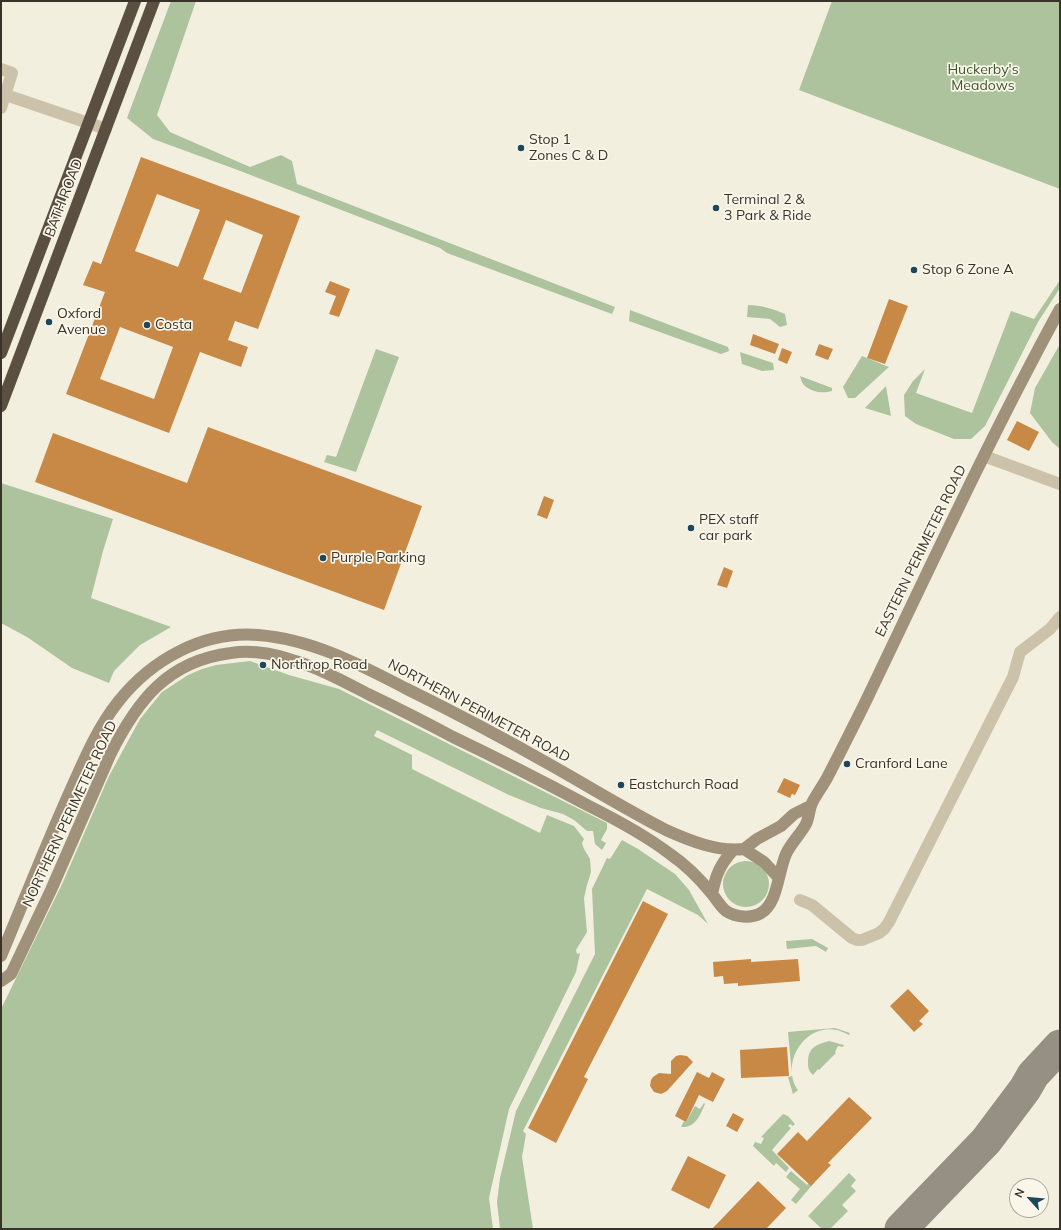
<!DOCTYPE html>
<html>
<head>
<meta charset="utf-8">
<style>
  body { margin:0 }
  #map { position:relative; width:1061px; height:1230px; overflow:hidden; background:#f3efde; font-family:Mulish,sans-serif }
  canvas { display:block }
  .frame { position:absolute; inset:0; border:2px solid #393229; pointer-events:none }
  .north { position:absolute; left:1009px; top:1178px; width:40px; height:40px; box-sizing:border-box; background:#faf7ea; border:1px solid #ada89d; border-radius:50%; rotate:297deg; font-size:11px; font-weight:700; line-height:16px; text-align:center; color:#393229 }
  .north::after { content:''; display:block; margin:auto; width:14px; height:18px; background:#1d475c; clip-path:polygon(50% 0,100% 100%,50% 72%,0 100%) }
</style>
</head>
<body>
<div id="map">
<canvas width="1061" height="1230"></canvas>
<div class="frame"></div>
<div class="north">N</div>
</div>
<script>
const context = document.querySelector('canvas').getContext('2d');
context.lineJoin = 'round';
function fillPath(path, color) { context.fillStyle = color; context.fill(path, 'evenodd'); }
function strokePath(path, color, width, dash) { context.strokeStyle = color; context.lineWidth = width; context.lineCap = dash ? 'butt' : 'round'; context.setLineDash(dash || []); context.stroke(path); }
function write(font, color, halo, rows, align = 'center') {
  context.font = font + ' Mulish,sans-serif'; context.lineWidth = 3.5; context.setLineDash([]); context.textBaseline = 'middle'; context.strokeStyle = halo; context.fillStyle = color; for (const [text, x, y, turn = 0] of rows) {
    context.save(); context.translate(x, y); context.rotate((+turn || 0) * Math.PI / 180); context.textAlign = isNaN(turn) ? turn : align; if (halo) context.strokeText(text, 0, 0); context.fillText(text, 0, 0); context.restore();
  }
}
const green = new Path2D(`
  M171,1H196L157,115L170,132L250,167L281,155L292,161L297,184L615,307L612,314L447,253L440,248L235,169L153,139L127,118Z
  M832,1H1060V189L799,90Z
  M1060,280V288L1038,322L985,426L971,439H954L916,424L905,416L904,395L913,381L925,369L916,393L972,413L1011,311L1034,319Z
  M748,305C761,305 774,309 785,314L787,325L780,327L770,319L747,317Z
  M630,310L728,347L729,351L721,354L629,321Z
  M1060,344V449L1052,442L1030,413L1035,388Z
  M376,349L399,357L356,472L324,462L327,455L336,457Z
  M740,352L773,363L774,370L762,371L742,364Z
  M862,356L889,367L855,398H848L843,387Z
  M800,376L832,388V391C823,394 811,392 804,385C802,383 801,379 800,376Z
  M886,386L891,416L865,408L883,389Z
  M1,483L113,519L103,551L91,598L171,627L140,645L114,671L109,683L72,668L27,637L1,623Z
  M250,661L289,675L339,689L607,823V829L601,840L606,843L602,850L595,844L593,831H587L574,820L563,814L541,808L509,795L377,730L374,736L412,755V769L540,833L547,815L574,826L584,839L582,843L584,849L590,859L591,872L587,885L584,898L587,932L576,950L577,954L580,953L576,972L509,1109L489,1198L493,1229H1V1009L63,882L109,776L140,719L162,692L188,675L202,669L216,665Z
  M622,840L638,849L675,874L689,890L708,924L698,915L647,889L523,1131L526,1134L522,1157L533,1229H500L497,1202L500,1178L516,1111L595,954L592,889L607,858L610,859Z
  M723 884a23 23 0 1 1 46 0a23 23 0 1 1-46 0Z
  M812,939L828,948L826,952L816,946L787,949L786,941Z
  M835,1028L850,1033L849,1035C845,1033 841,1031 837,1030C804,1023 780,1064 798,1090L793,1094L788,1077L792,1076L788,1032Z
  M829,1041L844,1045L843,1047L838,1046L835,1052L836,1053L819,1070L818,1069L813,1075C809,1071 808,1069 808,1063C808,1048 815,1045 829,1041Z
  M704,1103L705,1104C700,1115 696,1128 681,1127L684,1121L686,1122L695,1106L700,1109Z
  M783,1114L788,1116L795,1124L793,1126L790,1124L788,1126L791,1128L772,1150L789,1168L786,1172L776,1163L774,1166L753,1146L755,1142L761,1144L764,1138L761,1137Z
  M823,1166L826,1169L796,1204L791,1200L800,1189L786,1177L791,1171L807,1185Z
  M849,1173L856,1180L851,1186L856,1191L842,1205L848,1211L830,1229H822L808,1216Z`);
const taxiway = new Path2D(`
  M901,1229L986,1141L1025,1089L1033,1075L1060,1046`);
const building = new Path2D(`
  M141,157L300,216L258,329L235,321L228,340L248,347L241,367L200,352L169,433L66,394L105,292L83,285L93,261L101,264ZM157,194L200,210L178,267L135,251ZM226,220L263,235L241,293L203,279ZM120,327L173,347L154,399L100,379Z
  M330,281L350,289L339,317L329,314L336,296L325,292Z
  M889,299L908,306L885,364L867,358Z
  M753,334L779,344L775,354L750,345Z
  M819,344L833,349L828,360L815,355Z
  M782,348L792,352L787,364L778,360Z
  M1017,421L1039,432L1029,451L1007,440Z
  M208,427L422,506L384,610L35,482L53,433L187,483Z
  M544,496L554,500L547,519L537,515Z
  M724,567L733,571L727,588L717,585Z
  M784,778L800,785L795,795L792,794L790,798L777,792Z
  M643,901L668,914L584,1077L588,1079L556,1143L528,1128Z
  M751,959V962L798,959L800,981L738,986V983L724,984L723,976L714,977L713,962Z
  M908,989L929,1011L919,1021L923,1024L914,1032L890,1006Z
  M787,1047L789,1076L741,1078L740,1050Z
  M680,1055L687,1056L693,1062L667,1091L661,1094L654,1092L650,1086L651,1080L653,1077L659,1073L671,1074V1061L676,1056Z
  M697,1072L709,1078L712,1072L725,1079L713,1102L699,1095L686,1122L675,1116Z
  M849,1097L872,1118L828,1163L831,1165L811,1186L777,1154L798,1132L807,1141Z
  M733,1113L744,1119L737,1132L726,1126Z
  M688,1156L726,1175L709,1209L671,1190Z
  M758,1181L786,1208L766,1229H712Z`);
const street = new Path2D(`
  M1,69L12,73L1,108
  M6,95L106,129
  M984,456L1060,484
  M800,900L812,905L852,938L857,940H862L879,933L884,929L889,922L1013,677L1020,652L1050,629L1060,617`);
const secondary = new Path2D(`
  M744,849L757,839L781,826L794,814L810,806
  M712,894C716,874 720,865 733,850
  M1,956C23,903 44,850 67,798C82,765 95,731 118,702C151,660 202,631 258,635C311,639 359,664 405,688C456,713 507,740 556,768C593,789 629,811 666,830C690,841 718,852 744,849L764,862L778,877
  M1,981L11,974L51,890L110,755C137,701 167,661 231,653C251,650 270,653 289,659C317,667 343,681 368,694C397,708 425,722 453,737C499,759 544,782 589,806C617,820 645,835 670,854C686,865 700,879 712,894C717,900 720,906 726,911C735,917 751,919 761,913C778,903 778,872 786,854C791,843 800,835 806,824C809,818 809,810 812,803C816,795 822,787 827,778C839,755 851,731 863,707C927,574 989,439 1060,309`);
const highway = new Path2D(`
  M1,353L135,1
  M1,406L154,1`);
const markers = [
  [521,148,4,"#1d475c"],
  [716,208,4,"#1d475c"],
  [914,270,4,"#1d475c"],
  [49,322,4,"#1d475c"],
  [147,325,4,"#1d475c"],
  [691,528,4,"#1d475c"],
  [323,558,4,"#1d475c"],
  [263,665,4,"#1d475c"],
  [847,764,4,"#1d475c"],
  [621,785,4,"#1d475c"]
];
const parkNames = [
  ["Huckerby's",983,70],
  ["Meadows",983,86]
];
const poiNames = [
  ["Stop 1",529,140],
  ["Zones C & D",529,156],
  ["Terminal 2 &",724,200],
  ["3 Park & Ride",724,216],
  ["Stop 6 Zone A",922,270],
  ["Oxford",57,314],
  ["Avenue",57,330],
  ["Costa",155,325],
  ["PEX staff",699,520],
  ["car park",699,536],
  ["Purple Parking",331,558],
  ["Northrop Road",271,665],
  ["Cranford Lane",855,764],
  ["Eastchurch Road",629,785]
];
const streetNames = [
  ["BATH ROAD",64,198,-69],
  ["EASTERN PERIMETER ROAD",921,551,-64],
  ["NORTHERN PERIMETER ROAD",479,711,28],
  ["NORTHERN PERIMETER ROAD",70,814,-65]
];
fillPath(green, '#acc39d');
strokePath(taxiway, '#969084', 33);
fillPath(building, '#c98946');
strokePath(street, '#ccc2a9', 12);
strokePath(secondary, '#a0927a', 12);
strokePath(highway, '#5a4f40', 12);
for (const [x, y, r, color] of markers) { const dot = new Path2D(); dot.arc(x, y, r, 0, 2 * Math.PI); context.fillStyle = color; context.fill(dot); strokePath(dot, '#faf7ea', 1.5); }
write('14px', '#3c582c', '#faf7ea', parkNames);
write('14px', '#393229', '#faf7ea', poiNames, 'left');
write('14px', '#393229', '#faf7ea', streetNames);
</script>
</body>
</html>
